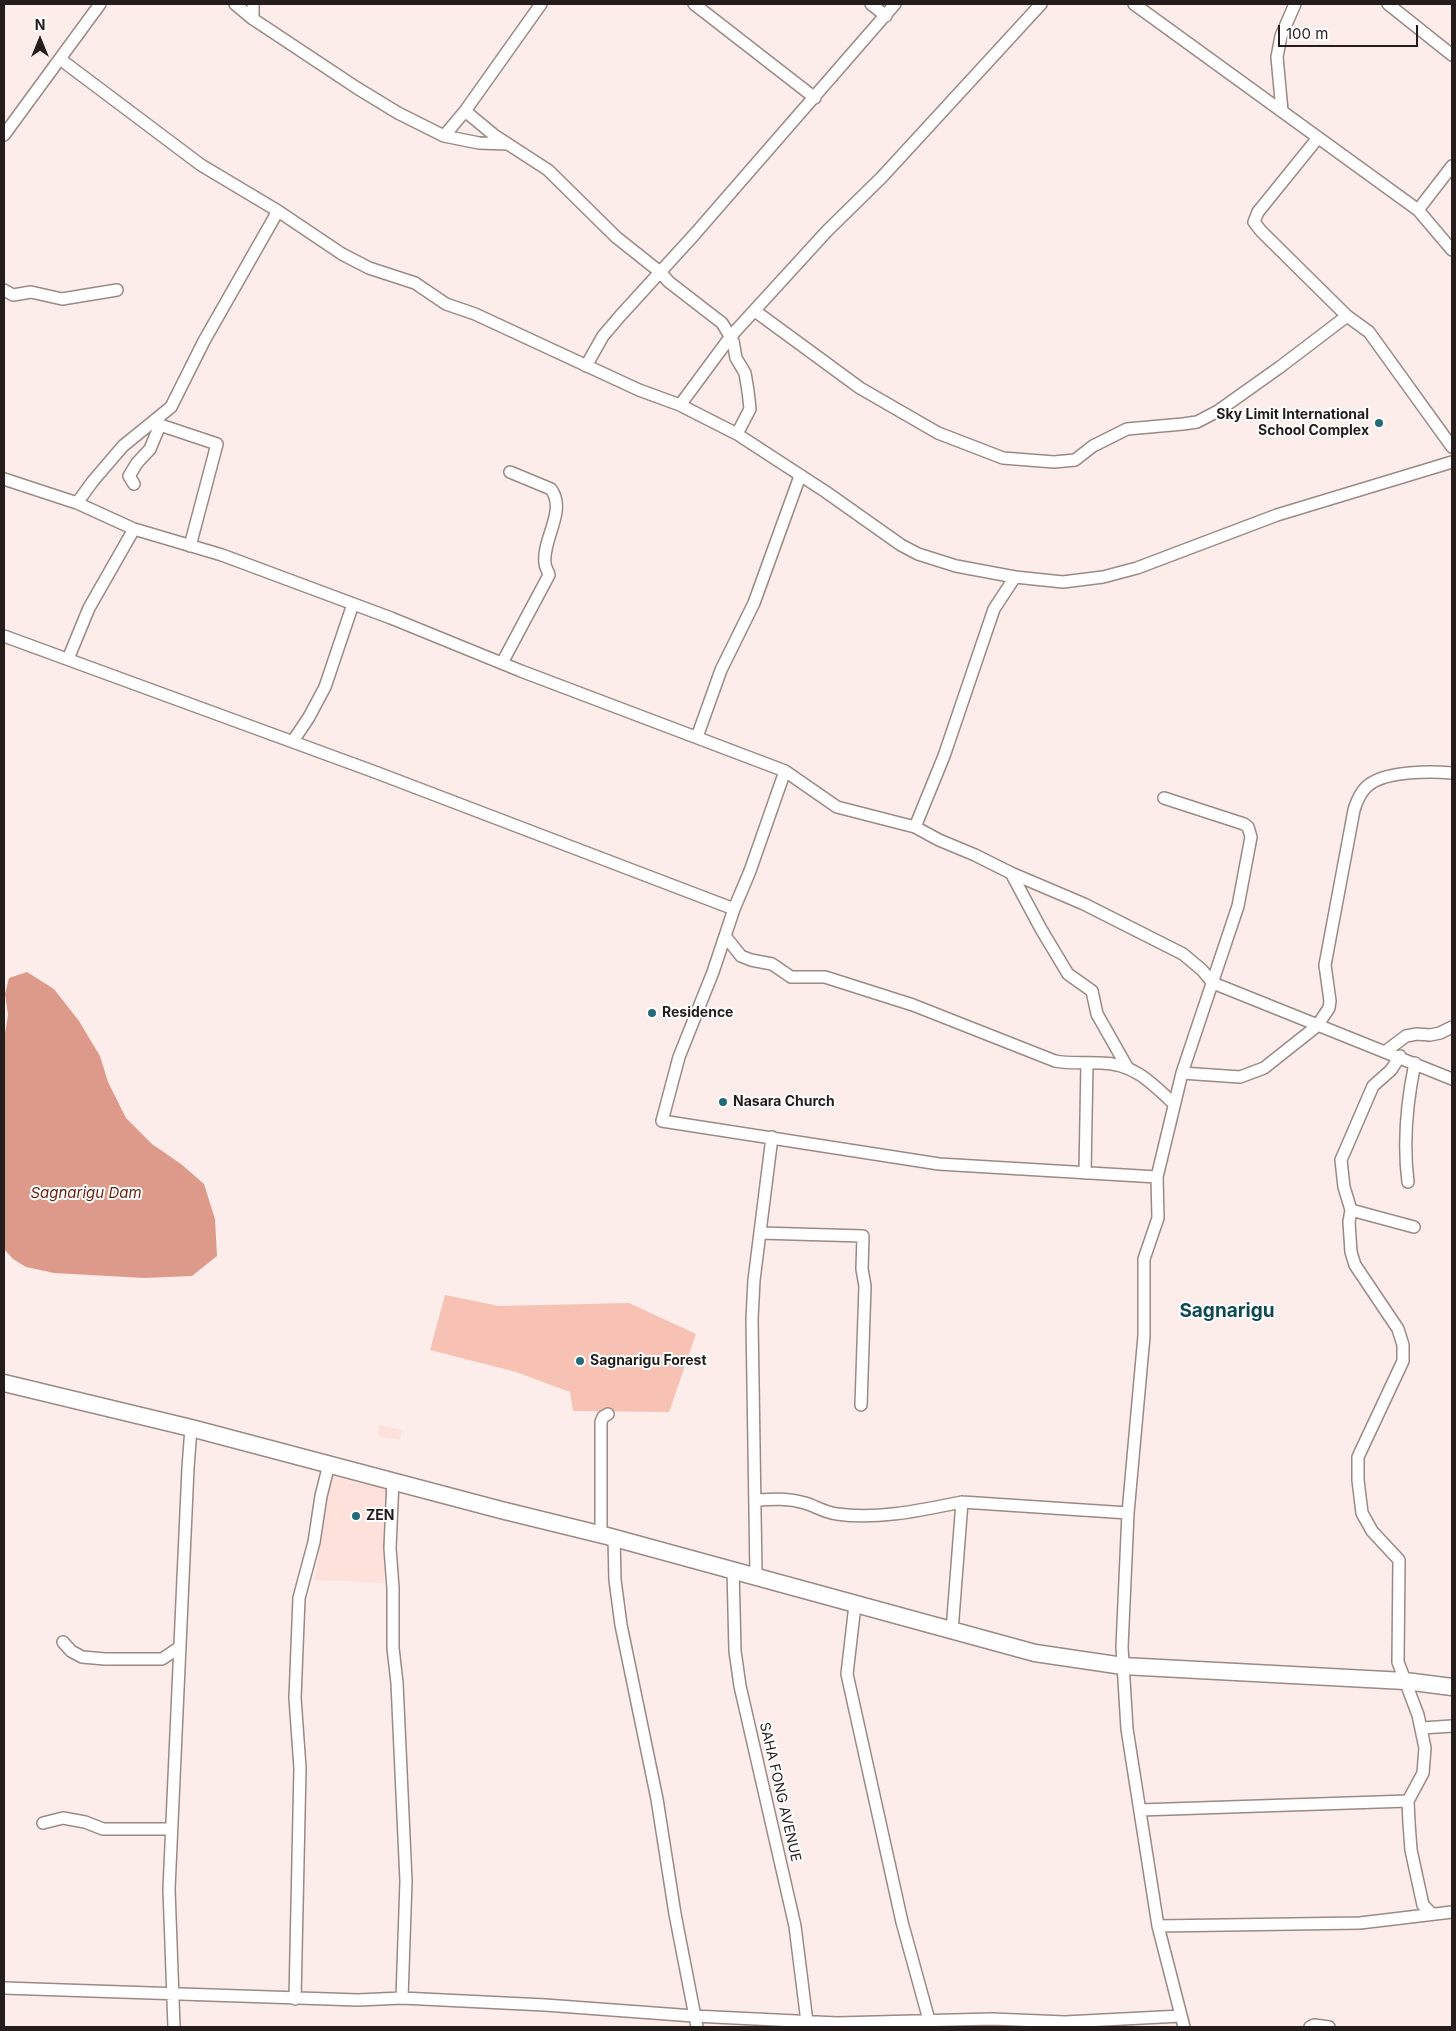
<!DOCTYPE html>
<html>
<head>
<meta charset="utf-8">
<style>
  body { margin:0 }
  #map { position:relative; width:1456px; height:2031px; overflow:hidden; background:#fdedea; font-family:Inter,sans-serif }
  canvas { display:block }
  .frame { position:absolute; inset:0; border:5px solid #241d1b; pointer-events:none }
  .north { position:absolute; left:15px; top:15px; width:50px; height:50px; -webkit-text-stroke:4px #fff; paint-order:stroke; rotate:0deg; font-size:14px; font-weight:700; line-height:20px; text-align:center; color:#241d1b }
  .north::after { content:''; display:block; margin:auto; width:18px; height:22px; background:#241d1b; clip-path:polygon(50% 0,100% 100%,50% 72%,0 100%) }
  .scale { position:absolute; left:1278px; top:25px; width:140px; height:22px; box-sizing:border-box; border:2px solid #241d1b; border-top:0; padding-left:6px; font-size:15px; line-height:18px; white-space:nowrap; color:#241d1b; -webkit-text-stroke:4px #fff; paint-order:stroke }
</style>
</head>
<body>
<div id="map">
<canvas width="1456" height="2031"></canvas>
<div class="frame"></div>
<div class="north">N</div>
<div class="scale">100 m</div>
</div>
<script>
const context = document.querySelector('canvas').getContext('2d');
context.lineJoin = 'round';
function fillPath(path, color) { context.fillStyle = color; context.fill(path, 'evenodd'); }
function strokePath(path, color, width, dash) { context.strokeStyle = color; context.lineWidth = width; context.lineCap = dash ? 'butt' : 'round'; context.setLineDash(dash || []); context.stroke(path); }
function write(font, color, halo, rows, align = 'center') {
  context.font = font + ' Inter,sans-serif'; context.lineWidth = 4; context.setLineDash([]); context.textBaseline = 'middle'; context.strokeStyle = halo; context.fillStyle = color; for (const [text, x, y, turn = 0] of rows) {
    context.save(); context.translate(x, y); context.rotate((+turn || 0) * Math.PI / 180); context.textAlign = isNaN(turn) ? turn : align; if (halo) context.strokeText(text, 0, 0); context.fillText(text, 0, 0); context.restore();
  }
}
const built = new Path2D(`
  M379,1425L402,1430L400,1440L378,1436Z
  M330,1476L386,1489L384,1583L315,1580Z`);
const green = new Path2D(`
  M445,1295L499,1306L629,1303L696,1334L669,1412L573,1411L570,1392L516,1372L430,1350Z`);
const water = new Path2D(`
  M27,972L54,989L79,1021L100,1056L108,1082L126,1118L152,1144L181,1164L204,1184L215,1219L217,1256L192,1276L144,1278L54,1273L26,1267L13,1259L4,1249V1039L8,1015L5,994L9,978Z`);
const street = new Path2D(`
  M235,4L253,19L357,88L398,113L444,136L479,143L508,144
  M694,4L815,98
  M871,4L886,16
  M1134,4L1418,210L1452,250
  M1388,4L1452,55
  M253,19V4
  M60,59L201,165L278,211L342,254L369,268L415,283L446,304L475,314L639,390L680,405L737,434
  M465,111L494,135L548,170L616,237L660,272L669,282L722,323L733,341L736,358L745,373L748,391L750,409L737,434L826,492L901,545L918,554L956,566L1015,577
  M1282,111L1277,57L1281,36L1295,4
  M4,135L100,4
  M444,136L465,111L541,4
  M1317,139L1258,212L1254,222L1261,231L1347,316L1369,332L1452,447
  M1418,210L1452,166
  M4,290L13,295L31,292L62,299L117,290
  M755,311L860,388L938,433L1003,458L1054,462L1075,460L1093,446L1127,429L1183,424L1197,422L1218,411L1280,367L1347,316
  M586,366L603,336L620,316L694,235L895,4
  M680,405L731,336L827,231L882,177L1041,4
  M4,479L77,503L134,529L222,555L391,618L521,671L785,771L837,807L915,827L939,840L975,855L1011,873L1084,904L1183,954L1202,970L1213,983L1452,1079
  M134,484L129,476L137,463L150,449L160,425L217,444L190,546
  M77,503L93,481L123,446L171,407L204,341L278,211
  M4,636L375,772L734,909
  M68,659L89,608L134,529
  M502,663L549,575C548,570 545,568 545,563C542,539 567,511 551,489L510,472
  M697,737L721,670L754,603L800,476
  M293,741L309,717L325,687L353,604
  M785,771L750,871L734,909L713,972L679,1057L662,1121L939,1164L1157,1177
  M1164,798L1244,824L1248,827L1251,837L1238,906L1182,1073L1157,1177L1158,1218L1144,1259V1336L1128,1513L1122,1647L1127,1729L1158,1926L1184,2027
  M915,827L944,756L994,609L1015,577L1063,582L1103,577L1137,568L1277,515L1452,462
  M1011,873L1041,929L1068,974L1092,991L1097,1014L1127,1067
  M725,936L741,956L751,960L772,964L791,977H825L913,1005L1055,1061C1070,1064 1086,1062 1101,1063C1133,1063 1152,1083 1174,1104
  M1386,1051L1406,1036L1417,1034L1430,1035L1440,1033L1452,1027
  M1400,1056L1391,1070L1373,1086L1341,1160L1344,1187L1351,1210L1349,1222L1351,1252L1355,1265L1398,1329L1403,1345V1361L1358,1457V1480L1362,1513L1372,1531L1399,1560L1398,1662L1418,1715L1425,1748L1423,1773L1408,1801L1409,1823L1411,1850L1423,1905L1432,1914
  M1182,1073L1240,1077L1264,1068L1317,1026L1329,1008L1330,1001L1325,965L1354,810C1357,800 1361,790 1370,784C1388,771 1431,771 1452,773
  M1085,1173L1087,1063
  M1408,1182C1403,1143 1407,1101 1415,1063
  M1351,1210L1414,1227
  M760,1233L863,1236L862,1269L865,1286L861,1405
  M393,1480L390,1548L393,1588V1648L397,1683L406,1881L402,1998
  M756,1500C773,1499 788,1498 805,1503C815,1506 826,1513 837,1514C878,1520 922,1510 962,1502L1128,1513
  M601,1534V1422L603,1417L608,1414
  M614,1537L615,1580L621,1625L657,1799L675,1914L697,2027
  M733,1569L735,1651L740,1686L795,1926L807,2022
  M756,1575L752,1319L754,1280L772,1137
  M855,1605L847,1674L902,1922L929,2020
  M952,1631L962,1502
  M63,1642L71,1651L82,1657L105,1659H162L180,1647
  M1422,1728L1452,1726
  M1140,1810L1408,1801
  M43,1823L63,1818L85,1822L103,1829H171
  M1158,1926L1360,1923L1452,1912
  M4,1988L358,2000L402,1998L545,2005L694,2016L837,2023L992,2019L1065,2022L1181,2016
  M295,1999L300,1768L295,1698L299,1598L314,1542L321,1496L329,1464
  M174,2027L169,1889L188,1468L191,1428
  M1310,2027L1314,2025L1329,2027`);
const secondary = new Path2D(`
  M4,1383L191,1428L501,1510L607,1536L1035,1653L1123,1666L1405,1681L1452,1687`);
const markers = [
  [1379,423,5,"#246b79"],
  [652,1013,5,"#246b79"],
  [723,1102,5,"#246b79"],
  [580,1361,5,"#246b79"],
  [356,1516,5,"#246b79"]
];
const poiNames = [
  ["Sky Limit International",1369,415,"right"],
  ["School Complex",1369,431,"right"],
  ["Residence",662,1013],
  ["Nasara Church",733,1102],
  ["Sagnarigu Forest",590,1361],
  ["ZEN",366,1516]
];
const streetNames = [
  ["SAHA FONG AVENUE",780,1792,77]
];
const waterNames = [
  ["Sagnarigu Dam",86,1193]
];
const districtNames = [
  ["Sagnarigu",1227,1311]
];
fillPath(built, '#fde1da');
fillPath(green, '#f7c1b4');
fillPath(water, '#dd9a8a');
strokePath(street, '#9b8984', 14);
strokePath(secondary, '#9b8984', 19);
strokePath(street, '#fff', 11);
strokePath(secondary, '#fff', 16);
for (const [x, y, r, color] of markers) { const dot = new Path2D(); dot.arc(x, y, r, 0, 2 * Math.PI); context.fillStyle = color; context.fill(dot); strokePath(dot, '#fff', 2); }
write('bold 14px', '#241d1b', '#fff', poiNames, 'left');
write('14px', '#241d1b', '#fff', streetNames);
write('italic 15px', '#6c1e0b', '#fff', waterNames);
write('bold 19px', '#0e4954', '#fff', districtNames);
</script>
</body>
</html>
